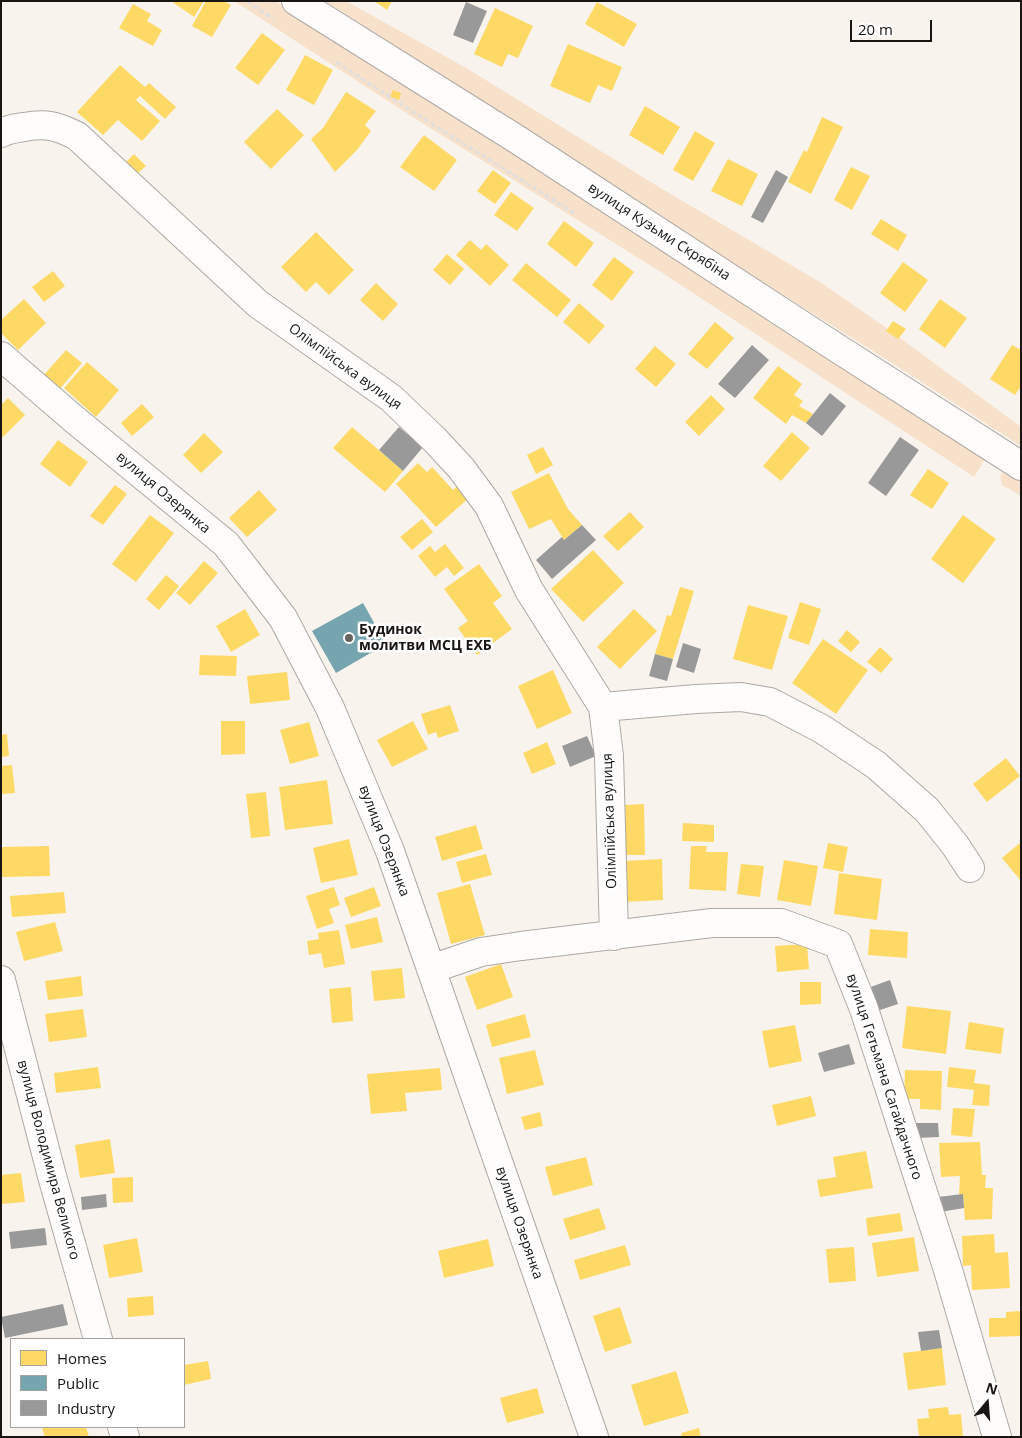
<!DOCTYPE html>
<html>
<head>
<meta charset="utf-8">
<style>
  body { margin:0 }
  #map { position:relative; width:1022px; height:1438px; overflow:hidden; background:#f9f3ee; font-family:"Open Sans",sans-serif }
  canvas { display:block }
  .frame { position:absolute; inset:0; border:2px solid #181512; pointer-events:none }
  .legend { position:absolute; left:10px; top:1338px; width:175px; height:90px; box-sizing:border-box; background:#fff; border:1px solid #a3a1a0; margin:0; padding:6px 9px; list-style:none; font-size:15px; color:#181512 }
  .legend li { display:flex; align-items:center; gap:10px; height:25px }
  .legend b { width:25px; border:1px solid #a3a1a0 }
  .north { position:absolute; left:962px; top:1378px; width:50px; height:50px; -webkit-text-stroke:4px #fff; paint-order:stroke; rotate:18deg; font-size:14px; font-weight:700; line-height:20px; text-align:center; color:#181512 }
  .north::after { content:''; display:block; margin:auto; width:18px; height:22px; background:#181512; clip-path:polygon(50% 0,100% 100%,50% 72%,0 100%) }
  .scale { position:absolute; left:850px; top:20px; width:82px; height:22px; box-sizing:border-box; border:2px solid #181512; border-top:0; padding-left:6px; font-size:15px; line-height:18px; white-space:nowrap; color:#181512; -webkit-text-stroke:4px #fff; paint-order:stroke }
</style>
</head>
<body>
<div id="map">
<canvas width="1022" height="1438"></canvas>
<div class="frame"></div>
<ul class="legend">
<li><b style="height:14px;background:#ffd966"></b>Homes</li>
<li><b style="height:14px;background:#76a5af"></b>Public</li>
<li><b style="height:14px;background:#999"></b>Industry</li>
</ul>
<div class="north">N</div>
<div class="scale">20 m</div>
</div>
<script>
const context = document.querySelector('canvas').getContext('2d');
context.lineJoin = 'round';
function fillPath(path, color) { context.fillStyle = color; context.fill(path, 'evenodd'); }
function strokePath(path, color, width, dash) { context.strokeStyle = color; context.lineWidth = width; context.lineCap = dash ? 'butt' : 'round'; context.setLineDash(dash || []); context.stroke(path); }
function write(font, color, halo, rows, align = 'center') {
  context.font = font + ' "Open Sans",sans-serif'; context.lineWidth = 5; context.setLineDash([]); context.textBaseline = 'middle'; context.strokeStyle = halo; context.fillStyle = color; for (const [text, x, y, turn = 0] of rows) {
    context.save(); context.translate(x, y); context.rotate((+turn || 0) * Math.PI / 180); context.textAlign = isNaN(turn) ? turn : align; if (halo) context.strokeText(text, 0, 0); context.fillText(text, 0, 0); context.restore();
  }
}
const green = new Path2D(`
  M234,1H275L515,152L987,456L974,477L664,274L411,116Z
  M325,1H346L468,69L659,187L820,282L888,329L1021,427V446L881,356L756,278L524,128Z
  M1003,472L1009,473L1021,480V496L1002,485L1000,476Z`);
const homes = new Path2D(`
  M171,1H204L194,17Z
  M206,1H224L231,5L212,37L192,26Z
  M374,1H392L387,10Z
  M597,2L637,24L624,47L585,24Z
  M133,4L151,14L147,21L162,30L153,46L119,28Z
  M495,8L533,26L518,58L508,54L502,67L474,54Z
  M262,33L285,50L258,85L235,68Z
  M568,44L622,67L612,91L598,85L590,103L550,86Z
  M305,55L333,70L314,105L286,90Z
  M120,65L145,87L149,83L176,107L165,119L140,96L136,100L160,121L142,141L118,120L103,135L77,112Z
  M393,90L401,93L399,100L390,97Z
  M346,92L376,111L365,125L371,131L357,150L335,172L311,139L323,128Z
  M645,106L680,127L663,155L629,135Z
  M277,109L304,135L271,169L244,142Z
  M822,117L843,127L811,194L788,182L804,150L807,152Z
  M695,131L715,143L693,181L673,170Z
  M424,135L457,160L434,191L400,167Z
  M134,154L146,166L136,175L125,163Z
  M728,159L758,174L742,206L711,191Z
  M851,167L870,176L852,210L834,200Z
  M493,170L511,183L495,204L477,191Z
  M511,192L534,208L517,231L494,215Z
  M881,219L907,235L898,251L871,234Z
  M564,221L594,243L576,267L547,244Z
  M316,232L354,270L329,295L316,282L306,292L281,267Z
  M470,240L481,250L486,244L509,265L490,286L456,255Z
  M447,254L464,269L450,285L433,270Z
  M614,257L634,272L612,301L592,285Z
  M903,262L928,280L905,312L880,293Z
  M526,263L571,300L557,317L512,280Z
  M53,271L65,286L44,302L32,287Z
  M376,283L398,304L383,321L360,300Z
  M24,299L46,323L18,350L1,333V320Z
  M940,299L967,318L945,348L919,329Z
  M579,303L605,326L589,344L563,322Z
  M893,321L906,329L898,339L886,331Z
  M715,322L734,338L707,369L688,354Z
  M1012,345L1021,350V386L1015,395L990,379Z
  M655,346L676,364L656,387L635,369Z
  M66,350L82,363L59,390L43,376Z
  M87,362L119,390L96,417L64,388Z
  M778,366L802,384L794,395L803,401L799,406L813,414L806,423L792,415L786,424L753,398Z
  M711,395L725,409L699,436L685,422Z
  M8,398L25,415L3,437L1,436V405Z
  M142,404L154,417L132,436L121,423Z
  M352,427L403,471L385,492L333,448Z
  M792,432L810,448L781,481L763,466Z
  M204,433L223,452L201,473L183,455Z
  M58,440L88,462L70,487L40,464Z
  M543,447L553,465L536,474L527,455Z
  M418,463L427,472L432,467L453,490L459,484L470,497L436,527L396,484Z
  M928,469L949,483L932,509L910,495Z
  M549,473L568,509L582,525L564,540L551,519L529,529L511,492Z
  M115,485L127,494L103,525L90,516Z
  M259,490L277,510L247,537L229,518Z
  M630,512L644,527L618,551L603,536Z
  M150,515L174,533L136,582L112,564Z
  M963,515L996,539L963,583L931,559Z
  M422,519L433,532L412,550L400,537Z
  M445,544L464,568L454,576L447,567L435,577L418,556L430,546L435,552Z
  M593,550L624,583L583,622L551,589Z
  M204,561L218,573L190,605L176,593Z
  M479,564L502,596L493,603L512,629L477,655L458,628L468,621L444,589Z
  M166,575L179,586L159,610L146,599Z
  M680,587L694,591L673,659L655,654L667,615L671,616Z
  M800,602L821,609L809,645L788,638Z
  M748,605L788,616L772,670L733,659Z
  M245,609L260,635L231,652L216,626Z
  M634,609L657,631L620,669L597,647Z
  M847,630L860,642L851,652L838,641Z
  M823,639L868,670L836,714L792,683Z
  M880,647L893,659L881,673L867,662Z
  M200,655L237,656L236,676L199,675Z
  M553,670L572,713L537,729L518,686Z
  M287,672L290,700L250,704L247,676Z
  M450,705L459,731L438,738L436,732L428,735L421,714Z
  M221,721H245V754L221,755Z
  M413,721L428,749L392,767L377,740Z
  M309,722L319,756L290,764L280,730Z
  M7,734L9,756L1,757V735Z
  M547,742L556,764L532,774L523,753Z
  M1006,758L1020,776L987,802L973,784Z
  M12,765L15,793L1,794V766Z
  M327,780L333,824L285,830L279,787Z
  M266,792L270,836L251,838L246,794Z
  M644,804L645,855H626L625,805Z
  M683,823L714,825V842L682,841Z
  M476,825L483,849L442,861L435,837Z
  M349,839L358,875L321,883L313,848Z
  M1021,842V881L1002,858Z
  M828,843L848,847L843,872L823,868Z
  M49,846L50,876L1,877V847Z
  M691,846H707L706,852H728L726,891L689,889Z
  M486,854L492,875L462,883L456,862Z
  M662,859L663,900L625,902L623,861Z
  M784,860L818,866L811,906L777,900Z
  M741,864L764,866L760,897L737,894Z
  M839,873L882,879L877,920L834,914Z
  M470,884L485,935L451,944L437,893Z
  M334,887L340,905L329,909L334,923L317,929L306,896Z
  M374,887L381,906L351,917L344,898Z
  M64,892L66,913L12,917L10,896Z
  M377,917L383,942L351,949L345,925Z
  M55,922L63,951L24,961L16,932Z
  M870,929L908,932L907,958L868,955Z
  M339,930L345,964L324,968L321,953L309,955L307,941L319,939L318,933Z
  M807,944L809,969L777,972L775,946Z
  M501,964L513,997L477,1010L465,977Z
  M402,968L405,998L374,1001L371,971Z
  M81,976L83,996L48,1000L45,981Z
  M800,982H821V1004L800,1005Z
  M351,987L353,1021L332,1023L329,989Z
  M907,1006L951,1011L946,1054L902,1048Z
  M83,1009L87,1037L49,1042L45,1014Z
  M525,1014L531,1037L492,1047L486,1025Z
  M969,1022L1004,1028L1001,1054L965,1049Z
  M795,1025L802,1061L769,1068L762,1031Z
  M535,1050L544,1085L507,1094L499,1058Z
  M98,1067L101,1088L56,1093L54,1073Z
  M949,1067L976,1070L974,1083L990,1085L989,1106L972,1105L974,1090L947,1087Z
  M440,1068L442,1090L405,1093L407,1111L371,1114L367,1074Z
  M905,1070L942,1071L941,1110L920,1109V1099H904Z
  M811,1096L816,1116L777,1126L772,1105Z
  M953,1108L975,1109L972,1137L951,1135Z
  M540,1112L543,1126L525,1130L521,1117Z
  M110,1139L115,1173L80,1178L75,1145Z
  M980,1142L982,1175H986L985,1188H993L992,1219L965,1220L963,1194L959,1195L960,1176L941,1177L939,1143Z
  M866,1151L873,1188L820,1197L817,1180L836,1177L833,1157Z
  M586,1157L593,1185L553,1196L545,1167Z
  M21,1173L25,1202L1,1204V1175Z
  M133,1177V1202L113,1203L112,1178Z
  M599,1208L606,1229L570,1240L563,1219Z
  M900,1213L903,1231L868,1236L866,1218Z
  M994,1234L995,1253L1008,1252L1010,1288L972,1290L971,1265L963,1266L962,1236Z
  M914,1237L919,1271L877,1277L872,1243Z
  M137,1238L143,1272L109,1278L103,1245Z
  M488,1239L494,1266L444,1278L438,1251Z
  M625,1245L631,1265L580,1280L574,1260Z
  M854,1247L856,1281L829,1283L826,1249Z
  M153,1296L154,1315L128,1317L127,1298Z
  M620,1307L632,1343L605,1352L593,1316Z
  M1021,1311V1336L989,1337V1318H1006V1312Z
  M942,1348L946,1385L908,1390L903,1353Z
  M208,1361L211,1379L184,1385V1365Z
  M676,1371L689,1413L644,1426L631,1385Z
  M537,1388L544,1413L507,1423L500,1398Z
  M948,1407L949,1415L961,1414L963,1436L919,1437L917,1419L929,1418L928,1409Z
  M42,1427H86L89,1437H45Z
  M699,1428L701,1437H682L681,1433Z`);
const public = new Path2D(`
  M363,603L386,644L336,673L312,631Z`);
const industry = new Path2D(`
  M466,2L487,11L473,43L453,35Z
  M776,170L788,177L763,223L751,217Z
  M752,345L769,360L735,398L718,384Z
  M830,393L846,406L822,436L806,423Z
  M399,427L423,447L403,471L379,450Z
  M900,437L919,450L886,496L868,483Z
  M582,525L596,540L552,579L536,560L562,537L564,540Z
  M683,643L701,649L694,673L676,667Z
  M655,654L673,659L667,681L649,676Z
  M587,736L596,756L570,767L562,746Z
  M890,980L898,1004L874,1012L865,989Z
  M849,1044L855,1064L824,1072L818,1053Z
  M912,1123H938L939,1137L916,1138Z
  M106,1194L107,1207L82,1210L81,1197Z
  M963,1194L964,1208L940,1212L938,1197Z
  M45,1228L47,1245L11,1249L9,1232Z
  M63,1304L68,1325L5,1338L1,1317Z
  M939,1330L942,1348L921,1351L918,1332Z`);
const path = new Path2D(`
  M247,1L273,19
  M336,62L413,112L574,213`);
const street = new Path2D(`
  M1,133C8,129 16,128 24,127C47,123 57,126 77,136L258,304L391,398L434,439L461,468L489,506L529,590L603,707L609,756L614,936
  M1,356L75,420L226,544L283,618L330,708L390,851L594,1437
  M603,707L696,699L741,697L770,702L822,729L876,765L927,810L955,845L970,868
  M431,969L481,952L521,946L712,923H781L838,944L864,1009L948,1270L997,1437
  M1,980L52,1176L98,1339
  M122,1427L125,1437`);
const secondary = new Path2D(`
  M296,1L518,140L823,339L1021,466`);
const markers = [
  [349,638,5,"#67635f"]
];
const streetNames = [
  ["вулиця Кузьми Скрябіна",659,232,33],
  ["Олімпійська вулиця",345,367,36],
  ["вулиця Озерянка",163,493,40],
  ["Олімпійська вулиця",610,821,-92],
  ["вулиця Озерянка",384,841,69],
  ["вулиця Гетьмана Сагайдачного",884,1077,72],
  ["вулиця Володимира Великого",48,1160,75],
  ["вулиця Озерянка",519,1223,71]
];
const poiNames = [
  ["Будинок",359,630],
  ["молитви МСЦ ЕХБ",359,646]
];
fillPath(green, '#f8e1ca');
fillPath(homes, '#ffd966');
fillPath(public, '#76a5af');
fillPath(industry, '#999');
strokePath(street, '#ada8a4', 30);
strokePath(secondary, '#ada8a4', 30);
strokePath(path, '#e1dfdd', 3, [5, 2.5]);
strokePath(street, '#fefdfc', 28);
strokePath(secondary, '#fefdfc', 28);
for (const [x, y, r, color] of markers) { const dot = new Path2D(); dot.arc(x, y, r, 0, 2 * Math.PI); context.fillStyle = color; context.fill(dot); strokePath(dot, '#fff', 2); }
write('14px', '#181512', '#fff', streetNames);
write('bold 14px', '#181512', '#fff', poiNames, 'left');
</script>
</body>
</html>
